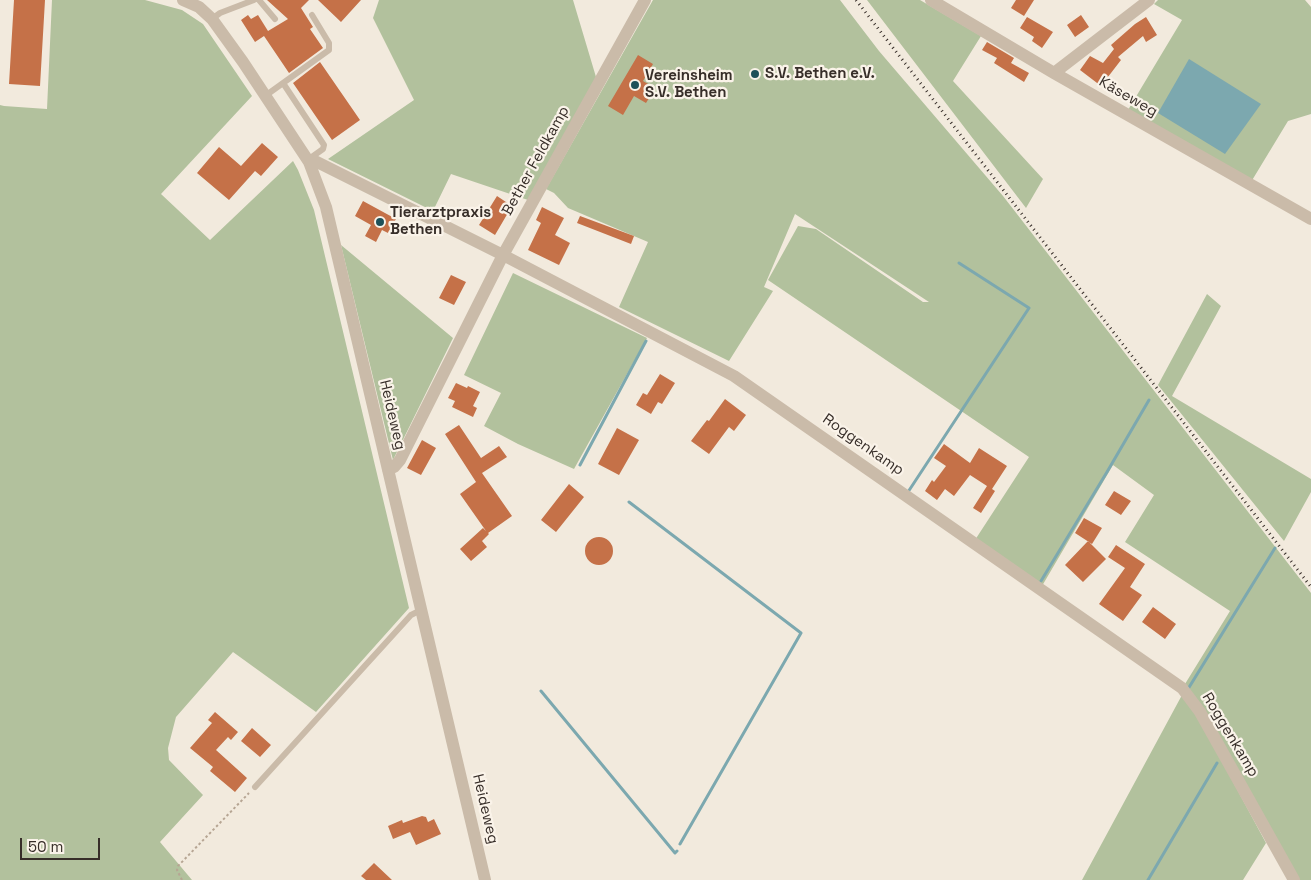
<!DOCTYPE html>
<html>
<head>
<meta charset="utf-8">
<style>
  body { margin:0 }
  #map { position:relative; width:1311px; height:880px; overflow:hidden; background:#f2eadd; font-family:"Space Grotesk",sans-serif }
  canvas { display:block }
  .scale { position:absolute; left:20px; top:838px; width:80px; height:22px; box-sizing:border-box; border:2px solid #372e29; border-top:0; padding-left:6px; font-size:15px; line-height:18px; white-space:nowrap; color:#372e29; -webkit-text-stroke:4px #faf3e9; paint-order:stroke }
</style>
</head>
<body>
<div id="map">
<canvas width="1311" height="880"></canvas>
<div class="scale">50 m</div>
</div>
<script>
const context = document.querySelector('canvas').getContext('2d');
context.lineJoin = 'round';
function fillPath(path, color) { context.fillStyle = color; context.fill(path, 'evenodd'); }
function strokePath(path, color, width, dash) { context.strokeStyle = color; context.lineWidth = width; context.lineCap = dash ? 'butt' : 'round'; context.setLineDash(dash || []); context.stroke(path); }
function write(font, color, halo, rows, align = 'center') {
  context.font = font + ' "Space Grotesk",sans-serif'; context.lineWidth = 4.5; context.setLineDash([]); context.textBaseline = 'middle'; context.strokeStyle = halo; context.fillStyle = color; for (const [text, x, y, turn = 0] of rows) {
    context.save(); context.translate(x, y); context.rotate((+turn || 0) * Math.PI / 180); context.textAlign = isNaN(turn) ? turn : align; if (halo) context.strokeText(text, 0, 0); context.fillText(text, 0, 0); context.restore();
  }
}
const green = new Path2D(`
  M52,0H145L182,10L203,24L252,96L161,194L210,240L293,161L298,170L314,210L409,608L316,712L233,652L176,717L168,748L169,760L203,795L160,842L192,880H0V105L4,106L47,109Z
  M379,0H573L596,77L528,200L451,174L433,211L328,159L414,100L373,18Z
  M653,0H840L879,51L1003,196L1311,593V880H1297L1185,684L1230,611L1125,542L1154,495L1113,465L1042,586L975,540L1029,457L768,280L798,226L816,229L923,302H929L795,214L764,287L773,291L729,361L619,307L648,242L568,208L554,193L546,189Z
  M867,0H920L981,36L953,81L1043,179L1026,208Z
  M1158,0H1305L1311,7V114L1288,121L1251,182L1128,110L1182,20L1154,4Z
  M341,245L453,338L393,460Z
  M513,273L647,338L574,469L518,444L484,426L501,393L464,375Z
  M1207,294L1221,306L1172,396L1311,479V492L1284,541L1158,385Z
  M1182,695L1197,715L1266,843L1243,880H1082Z`);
const water = new Path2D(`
  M1189,59L1261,104L1225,154L1158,113Z`);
const stream = new Path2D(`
  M580,465L646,341
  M908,492L1029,308L959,263
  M629,502L801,633L680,844
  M1041,581L1107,472L1149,400
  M1188,689L1275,548
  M541,691L675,853L677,851
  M1148,880L1217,763`);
const building = new Path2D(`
  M14,0H45L40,86L9,84Z
  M267,0H309L301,8L313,27L310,29L323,48L289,73L264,36L255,42L241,20L248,15L251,19L258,15L268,31L288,19Z
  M318,0H361L341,22Z
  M1016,0H1034L1024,16L1011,8Z
  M1081,15L1089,27L1075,37L1067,25Z
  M1027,17L1053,32L1042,48L1032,41L1034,37L1020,28Z
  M1146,17L1157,35L1146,42L1143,36L1118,57L1121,60L1101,86L1080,70L1090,56L1103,63L1114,49L1111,45L1135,24Z
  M987,42L1014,58L1011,63L1029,73L1024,82L994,63L997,58L982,50Z
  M638,55L653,64L643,81L655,88L646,103L634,96L623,115L608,106Z
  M320,62L360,120L332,140L293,83Z
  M262,143L278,157L261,176L255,171L229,200L197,173L219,147L241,166Z
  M497,196L512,206L495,235L479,225Z
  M363,201L396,219L388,233L382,230L376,242L365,236L371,225L355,216Z
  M542,207L564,218L555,235L570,243L559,265L528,250L541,223L536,220Z
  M580,216L634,236L631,244L577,223Z
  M451,275L466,282L454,305L439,298Z
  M660,374L675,383L662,404L658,402L651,414L636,405L643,393L647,395Z
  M456,383L467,388L468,386L480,392L473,406L477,408L473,417L452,407L455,401L448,398Z
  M725,399L746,415L734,431L729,427L709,454L691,441L707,420L709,421Z
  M459,425L481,458L499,446L507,457L482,473L512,516L488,533L489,534L482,541L487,547L471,561L460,549L483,528L486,531L460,494L476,482L445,434Z
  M617,428L639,440L619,475L598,464Z
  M422,440L436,448L421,475L407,468Z
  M944,444L970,463L979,448L1007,466L992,489L995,491L981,513L973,508L987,486L970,475L954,496L945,489L937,500L925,491L932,480L934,482L946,466L934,458Z
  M569,484L584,497L556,532L541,520Z
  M1114,491L1131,501L1121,515L1105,505Z
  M1084,518L1102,528L1092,544L1075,533Z
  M585 551a14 14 0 1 1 28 0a14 14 0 1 1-28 0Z
  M1088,541L1106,559L1083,582L1065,565Z
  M1116,545L1145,564L1130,587L1142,595L1123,621L1099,604L1125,568L1108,557Z
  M1153,607L1176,624L1165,639L1142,622Z
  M215,712L238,732L231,740L228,737L216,750L247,778L235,792L210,771L213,767L190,748L212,723L208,720Z
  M252,728L271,745L260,757L241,741Z
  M422,816L426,817L428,822L434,819L441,834L416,845L410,832L393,839L388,826L402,820L403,823Z
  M374,863L392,880H366L361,876Z`);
const path = new Path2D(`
  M182,880L177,870L178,866L249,793`);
const lane = new Path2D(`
  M259,0L275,19
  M212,19L220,13L254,0
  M283,83L324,145L323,149L309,159
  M265,96L329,50V43L312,15
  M255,787L411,615L421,610`);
const street = new Path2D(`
  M183,0L199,7L212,19L243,62L309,162L326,207L485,880
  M931,0L1054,73L1311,219
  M1054,73L1149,0
  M309,162L315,161L503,255L734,376L1182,688L1200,712L1294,880
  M388,470L394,467L400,460L503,255L645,0`);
const rail = new Path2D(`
  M856,0L1311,587`);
const markers = [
  [755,74,5,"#1e5058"],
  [635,85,5,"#1e5058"],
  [380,222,5,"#1e5058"]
];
const poiNames = [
  ["S.V. Bethen e.V.",765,74],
  ["Vereinsheim",645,76],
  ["S.V. Bethen",645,93],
  ["Tierarztpraxis",390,213],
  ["Bethen",390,230]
];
const streetNames = [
  ["Käseweg",1128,97,30],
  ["Bether Feldkamp",536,161,-61],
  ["Heideweg",392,415,77],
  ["Roggenkamp",863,445,35],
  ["Roggenkamp",1230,735,59],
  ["Heideweg",485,809,77]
];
fillPath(green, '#b2c19d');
fillPath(water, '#7ca8af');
strokePath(stream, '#7ca8af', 3);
fillPath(building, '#c57148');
strokePath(path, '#b6a593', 2, [2.5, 2.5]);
strokePath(lane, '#cabba9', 6);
strokePath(street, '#cabba9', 12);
strokePath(rail, '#372e29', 3, [1, 4]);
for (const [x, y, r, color] of markers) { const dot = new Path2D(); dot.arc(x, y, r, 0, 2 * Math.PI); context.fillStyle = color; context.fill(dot); strokePath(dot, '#faf3e9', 2); }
write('bold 15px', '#372e29', '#faf3e9', poiNames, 'left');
write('15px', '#372e29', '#faf3e9', streetNames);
</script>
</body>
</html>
